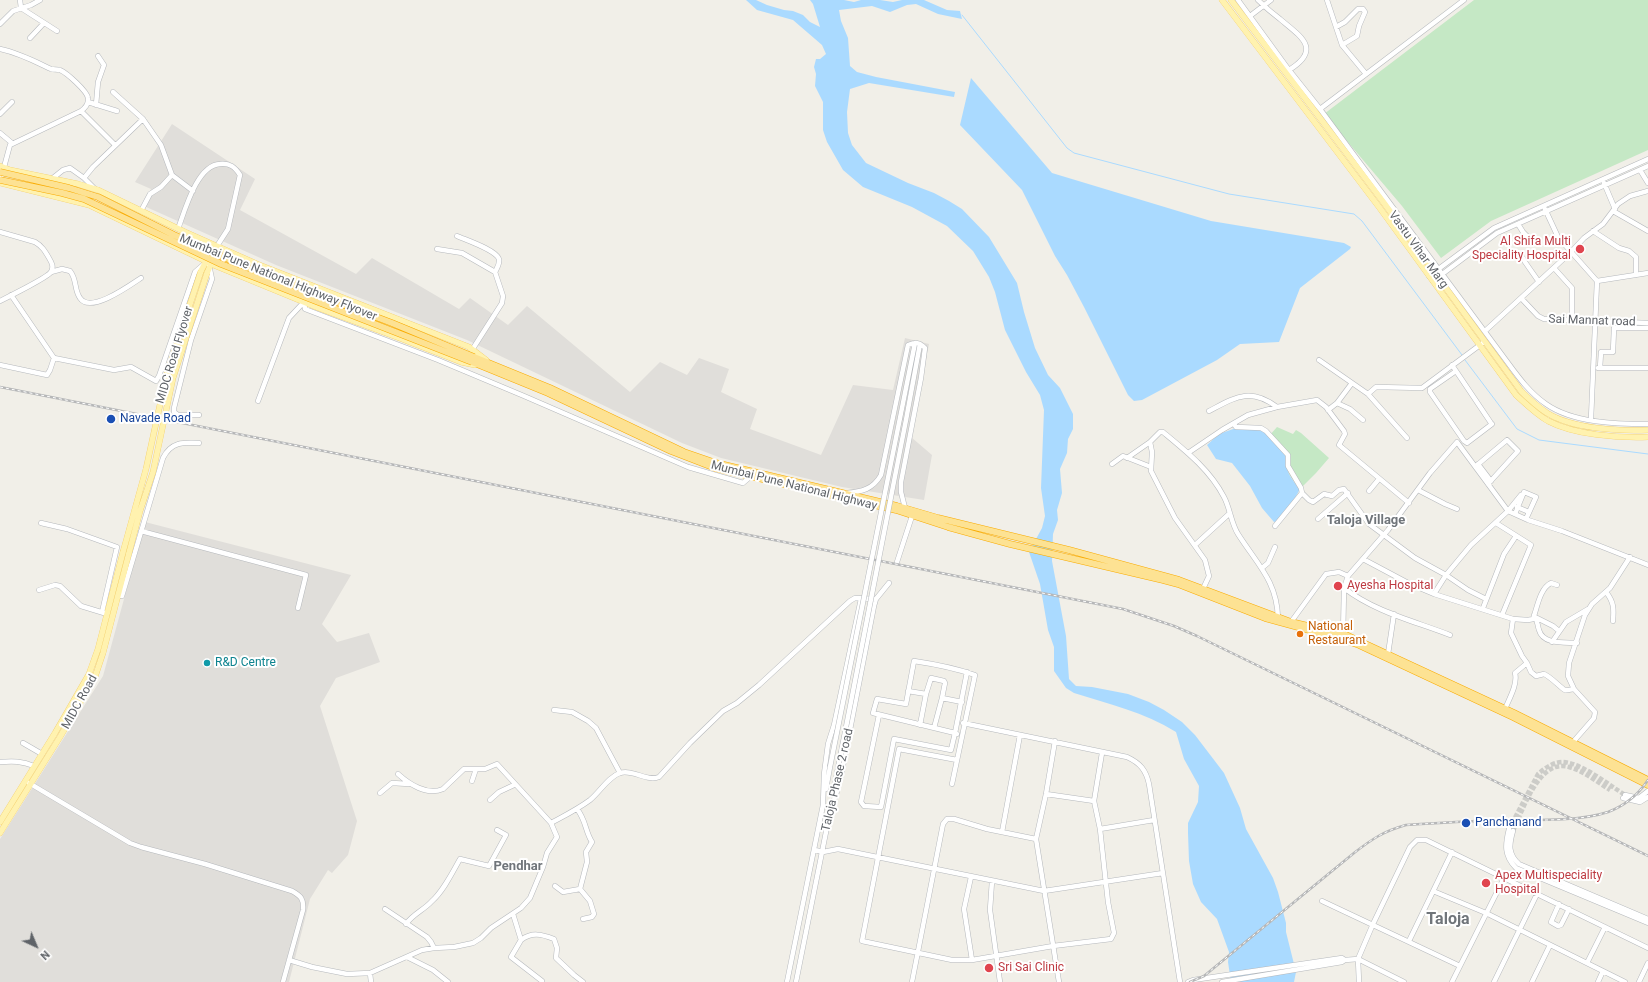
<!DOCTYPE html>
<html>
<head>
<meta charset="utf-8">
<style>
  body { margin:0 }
  #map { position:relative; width:1648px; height:982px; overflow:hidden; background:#f1efe8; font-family:Roboto,sans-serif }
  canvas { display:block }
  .north { position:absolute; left:16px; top:926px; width:40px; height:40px; -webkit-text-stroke:3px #fff; paint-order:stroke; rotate:136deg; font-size:11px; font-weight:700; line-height:16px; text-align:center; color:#5f6368 }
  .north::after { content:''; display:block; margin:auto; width:14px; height:18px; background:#5f6368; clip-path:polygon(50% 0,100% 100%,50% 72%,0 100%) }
</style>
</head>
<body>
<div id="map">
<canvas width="1648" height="982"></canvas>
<div class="north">N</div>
</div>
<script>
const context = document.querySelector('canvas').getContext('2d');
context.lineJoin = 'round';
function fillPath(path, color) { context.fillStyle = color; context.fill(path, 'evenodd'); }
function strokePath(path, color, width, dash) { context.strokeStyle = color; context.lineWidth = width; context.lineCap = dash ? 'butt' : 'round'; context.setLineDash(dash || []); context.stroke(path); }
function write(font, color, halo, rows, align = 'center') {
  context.font = font + ' Roboto,sans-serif'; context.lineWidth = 4; context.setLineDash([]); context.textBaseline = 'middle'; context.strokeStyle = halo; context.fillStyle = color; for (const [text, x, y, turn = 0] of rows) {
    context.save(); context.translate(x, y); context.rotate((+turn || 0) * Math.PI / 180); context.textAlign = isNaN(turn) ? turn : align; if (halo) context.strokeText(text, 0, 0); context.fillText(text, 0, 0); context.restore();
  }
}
const industrial = new Path2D(`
  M172,124L255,179L240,210L356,274L372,258L459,309L470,298L508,325L527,306L630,392L660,362L687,375L699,358L729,369L721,392L757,409L750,429L821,455L853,385L893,390L905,338L929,344L911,437L932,455L924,500L842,487L721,458L682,443L467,340L276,265L144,206L151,189L135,182Z
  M145,522L351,575L322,624L337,642L369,633L380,662L336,678L320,706L357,821L348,855L332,873L328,870L310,899L289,982H0V839L103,676Z`);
const green = new Path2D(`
  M1474,0H1648V150L1491,221L1441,258L1402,206L1324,114Z
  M1277,427L1293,434L1296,430L1301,433L1329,458L1316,473L1300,489C1289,476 1286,472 1286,455L1269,436Z`);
const water = new Path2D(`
  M746,0H756L767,5L784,10L793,11L803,15L810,22L820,27L813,4L810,0H844L854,2L861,0H880L893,2L902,0H924L947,10L960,11L962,19L938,14L916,4L907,5L890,12L872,6L839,10L841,21L848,38L850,66L857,72L876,77L955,92L954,97L869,83L850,89L847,112L848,133L852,145L866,163L908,183L934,193L949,201L962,209L989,237L1017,283L1024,312L1035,348L1048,375L1060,388L1073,414V429L1068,439L1067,453L1060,469L1062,493L1057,510L1058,520L1053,534L1052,561L1066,636L1069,679L1076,686L1092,687L1128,694L1149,702L1164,710L1182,722L1195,735L1224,773L1240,808L1246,829L1273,878L1278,892L1286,923V932L1296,972L1294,982H1231L1228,962L1229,952L1217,919L1201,902L1193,884L1189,861L1188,833V823L1198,802L1199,786L1184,759L1176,732C1144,712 1109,704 1074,693L1066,688L1054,671V647L1048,630L1040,584L1029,552L1042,528L1045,516L1041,488L1044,410L1040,395L1026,372L1005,330L995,292L989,277L973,251L947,226L912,207L863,187L843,170L827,142L823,130V102L815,86L816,74L814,67L816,59H820L826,54L822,45L793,20L757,10Z
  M971,78L1052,173L1211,221L1344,243L1351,247L1350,249L1300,288L1279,342L1240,344L1217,360L1142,400L1134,401L1128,395L1084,307L1067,275L1055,256L1022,190L960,125Z
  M1236,428L1261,430L1269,436L1286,455C1286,472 1289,476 1300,489L1294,500L1278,521L1274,522L1262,508L1250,486L1232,463L1216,459L1207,445L1219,434Z`);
const stream = new Path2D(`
  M962,15L1067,148L1074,153L1229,194L1354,214L1362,221L1462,355
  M1465,360L1517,429L1539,440L1648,454`);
const minorTunnel = new Path2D(`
  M1509,829L1538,774C1545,768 1553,762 1563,762C1582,763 1609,785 1625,795
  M1513,831C1523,810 1539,758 1569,767C1584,771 1597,782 1610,790`);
const minor = new Path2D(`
  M20,0L21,8L57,31
  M1238,0L1289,70L1320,109L1508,363C1519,378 1530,393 1546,404C1573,423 1616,424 1648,424
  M1258,0C1265,7 1272,13 1280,19C1300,36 1323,49 1289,70
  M1327,0L1342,45L1366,74
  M1250,16L1271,0
  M0,24L13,11L31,5L40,0
  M1336,27L1345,22L1358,9H1363L1365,12L1359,26L1357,36L1342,45
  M30,38L44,23
  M0,49C19,53 34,61 51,69C54,70 57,69 60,70C67,73 87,91 88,98C89,104 85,108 81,111L10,145L0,182
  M113,92L143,119L161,145L172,175L193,191
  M88,102L117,111
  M96,105L98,82L104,65L98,56
  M1320,109L1464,0
  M81,111L115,145
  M0,114L12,102
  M0,133L12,143
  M1640,170L1648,183
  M53,178L63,170L70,168L84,178L95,189
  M84,178L93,167L143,119
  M1604,183L1615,209
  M1545,209L1558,237L1597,281L1591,419
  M141,211L150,194L161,187L172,175
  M1613,211L1648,231
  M1518,224L1523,232L1529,238
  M178,229C185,210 197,165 220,164C230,163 235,167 240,175L228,229L217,246
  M1593,231L1619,248L1629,251L1636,257V275
  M0,232L35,242C42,246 45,251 49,258C52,263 54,267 51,272C48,277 8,297 0,301
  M457,236C466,240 496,250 499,259C500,264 497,268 495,272L503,296L502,303L472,350
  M437,249L462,253L495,272
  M1523,258L1525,262L1539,282
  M1554,268L1572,288V320
  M51,272L62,269L70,271C77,279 74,290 80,298C90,314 129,286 141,278
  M1429,276L1494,228L1648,159
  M1433,281L1497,233L1648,166
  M1597,281L1648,273
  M11,295L54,358L114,370L131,367L156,381L159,376L195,272L203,265
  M1521,298L1538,316L1544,319L1648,323
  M304,302L305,309L438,360L524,396L688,467L743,483L750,477
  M1485,331L1571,252L1584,238L1603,224L1618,204L1630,196L1648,191
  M1319,360L1368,394L1376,387L1422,388L1484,342
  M0,365L47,375L50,370L54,358
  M1452,365L1491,423L1492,424L1467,443L1464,441L1430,392V389L1456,371
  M1598,368H1648
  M1600,368L1601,352H1613L1614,328H1648
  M1368,394L1407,438
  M258,401L289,318L304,302
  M1337,403L1350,409L1363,420
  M1328,410L1337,403L1352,383
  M1209,411C1236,397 1250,387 1277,407
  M199,415H178L174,412V408L191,340L212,279L209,265
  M900,418L915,343
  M906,420L920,344
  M1234,424L1236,427L1261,428L1266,431L1288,455V466L1301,488L1302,493L1275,526
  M1188,453L1222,430L1248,415L1277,407L1317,400L1326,407L1344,431L1345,434L1339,445L1409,503
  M1127,458L1150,442
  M1112,464L1123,456L1151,467
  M1478,464L1491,481
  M1476,466L1507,440L1518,451L1488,484
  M1418,490L1445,504L1457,509
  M1369,491L1379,479
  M846,493C862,492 873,489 881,475L908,345C916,342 919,342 925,348L921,378L901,482V492L905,508
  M1302,493L1309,500L1313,502L1324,494L1332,496L1339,490L1344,489L1369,524L1415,558L1446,575L1471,545L1508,511L1521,495
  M1517,507L1529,512
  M1515,514L1524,492L1536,497L1526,519
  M1318,519L1348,493
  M41,523L67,529L117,547L102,612
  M1496,523L1531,545L1502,615
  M141,531L306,575L298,608
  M1195,545L1230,513
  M1363,559L1410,584L1434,594L1513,619L1528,620L1533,619C1537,608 1540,588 1551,583L1557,585
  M897,562L913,513
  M1262,568L1268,563L1275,547
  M1344,588C1375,612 1414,621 1450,635
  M39,590L55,585L60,586L81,606L104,613
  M1202,591L1209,576L1205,560L1175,518L1151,471L1152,452L1150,442L1160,432H1163C1186,451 1210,470 1224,497C1230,508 1231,523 1238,534C1257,564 1277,581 1278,618
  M1606,592C1614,602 1614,609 1613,621
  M1434,594L1446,575L1468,590L1486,599
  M118,595L122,596L163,458C171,442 183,442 199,443
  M1483,608L1504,554L1516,536
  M1534,615C1538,621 1537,624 1539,630C1543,645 1565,642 1577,643
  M1537,618L1553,626L1559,631
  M1291,622L1326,574L1339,572L1348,576
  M1343,637L1344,588L1348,576L1388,530L1430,473L1457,442L1508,511L1528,520L1562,531L1648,565
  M1552,642L1566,622L1588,609
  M1388,654L1394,614
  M1527,663L1531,672L1536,676L1544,674C1550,676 1562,689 1565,690C1568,691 1571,689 1574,689
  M908,691L926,694L931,678L944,681L945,683L942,698
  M1505,709C1509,699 1518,684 1515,673L1527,663L1522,656L1511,633L1513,619
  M554,710L572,712L588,721L596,728L620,773
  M879,715L861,802L864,806L881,807L894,739L951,750L955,733L957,734
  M963,723L1127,757C1140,763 1146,770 1149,784L1180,982
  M920,725L926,694
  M934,728L942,698L962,702
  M1055,741L1046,794L1036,839L1059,982
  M1573,742L1594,718L1595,712L1574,689L1568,676L1569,663L1585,615L1592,604L1610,588L1630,557
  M23,743L42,754
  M957,760L899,749L862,941L952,960H972L1053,946L1111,939L1114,933L1108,902L1100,829L1094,801L1102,753
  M0,762C13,761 22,761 34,766
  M472,781L476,769
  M29,783L130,843L141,847L205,864L292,891C301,896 304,899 303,910L283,982
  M952,784L975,675C955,668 934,664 914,661L906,704L877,699L873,713L955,733L967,672
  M826,789L830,767
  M380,793L392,783L409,784
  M1046,794L1094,801
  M833,795L838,768
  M1625,795L1639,798L1648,791
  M1623,798L1640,802L1648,797
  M490,800L499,792L514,785
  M551,823C564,816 578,809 590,800C600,792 608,777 620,773C633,769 647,782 659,777L690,743L723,711L737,703L759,685L850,601L855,598L876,599
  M1100,829L1154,820
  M1509,829C1505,845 1504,856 1516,868L1648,923
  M1513,831C1509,845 1508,854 1519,864L1648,919
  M1002,832L1020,735
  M815,850L823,852L838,849L1044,891L1163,873
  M971,877L964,909L972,960
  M992,881L990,910L1000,982
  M555,886L563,892L580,889L587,862L586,852L592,842C585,831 586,820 577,809
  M580,889L590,901L594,914L592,917L583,919
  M1433,891L1486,913L1625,982
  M1322,901L1460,966
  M1559,904L1551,922L1558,926L1561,925L1569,909
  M385,909L427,937L431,942L434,948
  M513,914L521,940L511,957L542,981
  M406,924C413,914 424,910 432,901C444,890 452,873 460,859L489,866L506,835L497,830
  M521,940C532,932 541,934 554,939L557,948L556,958L574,975L583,982
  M1409,941L1452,852
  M407,957L433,970L448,982
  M289,960L312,967L347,974L370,973L422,950L434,948L454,947L473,943L481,938L491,928L521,908L530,898L543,867L547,853L557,837L551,823L497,764L485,769H464L443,789C427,796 409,784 398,774
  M1587,963L1605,927
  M370,973L371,982
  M787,982L823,805L824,774L828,744L834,725L861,599
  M796,982L831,807L836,795L842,771L874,606L876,599L889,583
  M912,982L943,824L947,819H954L987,829L1036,839
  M1188,982L1193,980L1342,958L1345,960
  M1222,982L1342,962L1345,960L1358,959L1404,982
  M1359,982L1358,959L1373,924L1410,847L1417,840H1426L1648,948
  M1452,982L1504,878
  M1494,982L1537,894
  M1532,982L1550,945
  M1598,982L1603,971
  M1639,982L1648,963`);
const major = new Path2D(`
  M1222,0L1379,207L1516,395C1526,404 1536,414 1548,421C1575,435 1617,438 1648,437
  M1231,0L1384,203L1521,391C1529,399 1538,407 1547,413C1573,429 1618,431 1648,430
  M0,166L10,170L78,184L98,190L185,232L257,264L469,347L486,360
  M0,183L89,205L216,266L316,307L402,339L461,362L475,365
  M201,271L213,248
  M207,273L217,250
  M0,822L55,733L89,674L98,649L123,552
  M0,833L60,737L95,677L103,653L129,553`);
const highway = new Path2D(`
  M474,357L550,388L684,452L716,463L897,506L938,518L1069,550L1179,580L1291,622L1346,635L1514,713L1648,780
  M472,362L548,393L671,451L715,468L896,510L948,527L1010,544L1163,580L1178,584L1265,618L1342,639L1359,645L1513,717L1648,785`);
const rail = new Path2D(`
  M0,387L1123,609L1174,626L1197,636L1648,856
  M1190,982L1204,976L1354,853C1372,839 1384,831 1406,825C1437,823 1469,821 1501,820C1532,820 1578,822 1608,812C1624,806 1638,795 1648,780`);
const minorBridge = new Path2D(`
  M830,767L900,418
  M838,768L906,420`);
const majorBridge = new Path2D(`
  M123,552L146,469L166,377L201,271
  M129,553L140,511L153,472L173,378L207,273`);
const highwayBridge = new Path2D(`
  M0,172L69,188L98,197L174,235L260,273L392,323L474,357
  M0,180L62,193L84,199L221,264L472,362`);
const markers = [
  [1580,249,5,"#e0444e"],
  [111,419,5,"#1a4fb4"],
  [1338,586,5,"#e0444e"],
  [1300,634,4,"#e8710a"],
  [207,663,4,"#0f9aa8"],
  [1466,823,5,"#1a4fb4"],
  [1486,883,5,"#e0444e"],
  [989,968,5,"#e0444e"]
];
const healthNames = [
  ["Al Shifa Multi",1571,242,"right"],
  ["Speciality Hospital",1571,256,"right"],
  ["Ayesha Hospital",1347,586],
  ["Apex Multispeciality",1495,876],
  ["Hospital",1495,890],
  ["Sri Sai Clinic",998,968]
];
const streetNames = [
  ["Vastu Vihar Marg",1418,250,54],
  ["Mumbai Pune National Highway Flyover",278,278,22],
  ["Sai Mannat road",1592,321,2],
  ["MIDC Road Flyover",175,355,-73],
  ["Mumbai Pune National Highway",794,486,14],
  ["MIDC Road",80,702,-61],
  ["Taloja Phase 2 road",838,780,-77]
];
const transitNames = [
  ["Navade Road",120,419],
  ["Panchanand",1475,823]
];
const foodNames = [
  ["National",1308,627],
  ["Restaurant",1308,641]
];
const cultureNames = [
  ["R&D Centre",215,663]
];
const neighbourhoodNames = [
  ["Taloja Village",1366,521],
  ["Pendhar",518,867]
];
const districtNames = [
  ["Taloja",1448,920]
];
fillPath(industrial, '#e0deda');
fillPath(green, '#c5e8c5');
fillPath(water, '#aadaff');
strokePath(stream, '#aadaff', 1);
strokePath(minorTunnel, '#ccccc8', 4.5, [4.5, 2]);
strokePath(minor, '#b5b8bc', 5.5);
strokePath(major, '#f2c960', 6);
strokePath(highway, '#f9ab00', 7);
strokePath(minor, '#fff', 4.5);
strokePath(major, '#fff2af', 5.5);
strokePath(highway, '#fde293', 6);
strokePath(rail, '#b6b7b8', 2.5);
strokePath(rail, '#fff', 1, [3]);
strokePath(minorBridge, '#b5b8bc', 5.5, []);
strokePath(majorBridge, '#f2c960', 6, []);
strokePath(highwayBridge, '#f9ab00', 7, []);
strokePath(minorBridge, '#fff', 4.5);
strokePath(majorBridge, '#fff2af', 5.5);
strokePath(highwayBridge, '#fde293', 6);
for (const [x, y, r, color] of markers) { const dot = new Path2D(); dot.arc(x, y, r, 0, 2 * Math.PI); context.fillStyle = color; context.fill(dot); strokePath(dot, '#fff', 1.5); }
write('12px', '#be3a42', '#fff', healthNames, 'left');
write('12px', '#5f6368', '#fff', streetNames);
write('12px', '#164399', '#fff', transitNames, 'left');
write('12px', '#c56008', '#fff', foodNames, 'left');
write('12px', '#0d838f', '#fff', cultureNames, 'left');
write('bold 13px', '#70757a', '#fff', neighbourhoodNames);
write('bold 16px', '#70757a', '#fff', districtNames);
</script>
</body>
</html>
